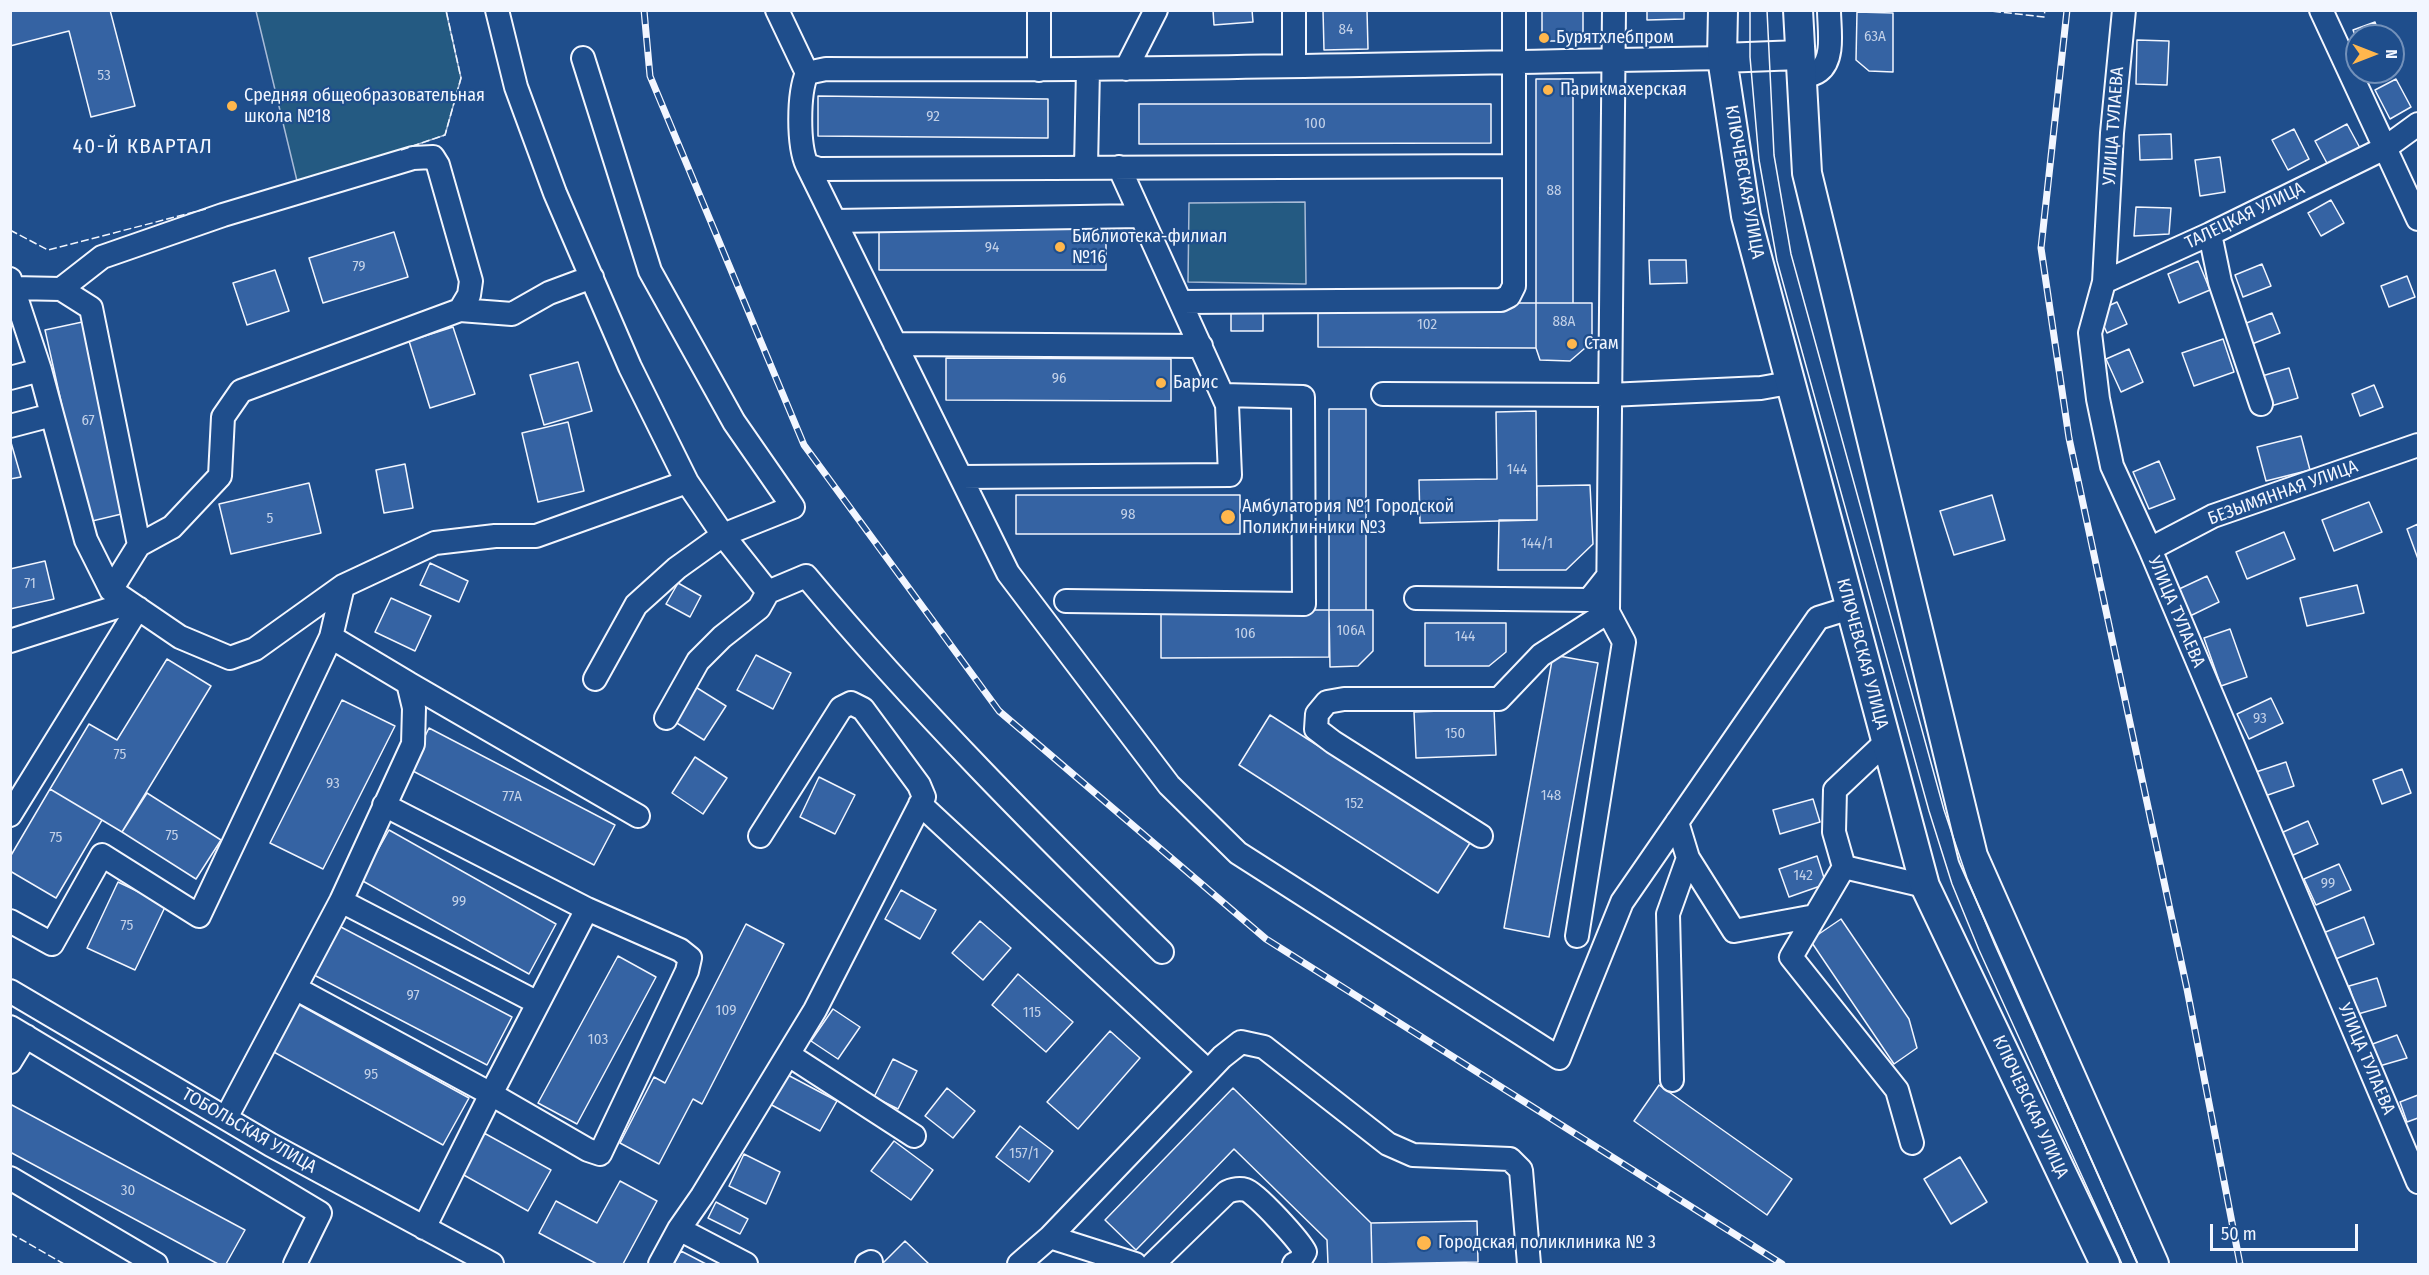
<!DOCTYPE html>
<html>
<head>
<meta charset="utf-8">
<style>
  body { margin:0 }
  #map { position:relative; width:2429px; height:1275px; overflow:hidden; background:#1f4e8c; font-family:"Fira Sans Condensed",sans-serif }
  canvas { display:block }
  .frame { position:absolute; inset:0; border:12px solid #f2f6ff; pointer-events:none }
  .north { position:absolute; left:2345px; top:24px; width:60px; height:60px; box-sizing:border-box; background:#1f4e8c; border:2px solid #7391ba; border-radius:50%; rotate:90deg; font-size:16px; font-weight:700; line-height:24px; text-align:center; color:#f2f6ff }
  .north::after { content:''; display:block; margin:auto; width:21px; height:27px; background:#ffb74d; clip-path:polygon(50% 0,100% 100%,50% 72%,0 100%) }
  .scale { position:absolute; left:2210px; top:1224px; width:148px; height:27px; box-sizing:border-box; border:3px solid #f2f6ff; border-top:0; padding-left:8px; font-size:18px; line-height:21px; white-space:nowrap; color:#f2f6ff; -webkit-text-stroke:4px #1f4e8c; paint-order:stroke }
</style>
</head>
<body>
<div id="map">
<canvas width="2429" height="1275"></canvas>
<div class="frame"></div>
<div class="north">N</div>
<div class="scale">50 m</div>
</div>
<script>
const context = document.querySelector('canvas').getContext('2d');
context.lineJoin = 'round';
function fillPath(path, color) { context.fillStyle = color; context.fill(path, 'evenodd'); }
function strokePath(path, color, width, dash) { context.strokeStyle = color; context.lineWidth = width; context.lineCap = dash ? 'butt' : 'round'; context.setLineDash(dash || []); context.stroke(path); }
function write(font, color, halo, rows, align = 'center') {
  context.font = font + ' "Fira Sans Condensed",sans-serif'; context.lineWidth = 4.5; context.setLineDash([]); context.textBaseline = 'middle'; context.strokeStyle = halo; context.fillStyle = color; for (const [text, x, y, turn = 0] of rows) {
    context.save(); context.translate(x, y); context.rotate((+turn || 0) * Math.PI / 180); context.textAlign = isNaN(turn) ? turn : align; if (halo) context.strokeText(text, 0, 0); context.fillText(text, 0, 0); context.restore();
  }
}
const green = new Path2D(`
  M256,11H446L461,78L445,135L298,185Z
  M1305,202L1306,284L1188,282L1189,203Z`);
const building = new Path2D(`
  M10,10H110L135,106L91,117L69,31L10,46Z
  M1213,10H1252L1253,22L1214,25Z
  M1323,10H1367L1368,49L1324,50Z
  M1542,10H1583V41H1542Z
  M1647,10H1684V19L1647,20Z
  M1857,12L1893,13V72L1869,71L1856,60Z
  M2375,22L2380,36H2357V40L2353,30Z
  M2137,40L2169,41L2167,85L2136,84Z
  M1536,79H1573V303H1536Z
  M2396,79L2411,107L2390,119L2375,90Z
  M818,96L1048,99V138L818,136Z
  M1139,104H1491V143L1139,144Z
  M2347,124L2360,148L2328,165L2315,141Z
  M2294,129L2309,159L2288,170L2272,140Z
  M2171,134L2172,159L2140,160L2139,135Z
  M2220,157L2225,192L2200,196L2195,160Z
  M2331,200L2344,223L2321,236L2308,213Z
  M2136,207L2171,208L2169,234L2134,236Z
  M879,226H1106V270H879Z
  M394,232L408,277L323,303L309,258Z
  M1649,260H1686L1687,283L1650,284Z
  M2198,261L2210,290L2179,303L2168,274Z
  M2262,264L2271,286L2243,297L2235,275Z
  M275,270L289,311L247,325L233,283Z
  M2407,276L2415,297L2389,307L2381,286Z
  M2117,302L2127,324L2107,333L2097,311Z
  M1318,303H1536V348L1318,347Z
  M1536,303H1592V342L1570,361L1540,360L1536,348Z
  M1231,311H1263V331H1231Z
  M2272,313L2280,333L2252,344L2244,324Z
  M87,321L130,512L88,522L45,330Z
  M453,327L475,394L430,408L409,341Z
  M2223,339L2234,372L2194,386L2182,353Z
  M2129,349L2143,382L2121,392L2106,359Z
  M946,358L1171,359V401L946,400Z
  M578,362L592,411L544,425L530,375Z
  M2289,368L2298,398L2271,406L2262,376Z
  M2374,385L2383,407L2360,416L2352,394Z
  M1329,409H1366V610H1329Z
  M1536,411L1537,520L1420,523L1419,480L1497,479L1496,412Z
  M568,422L584,491L538,502L522,433Z
  M2301,436L2310,470L2266,481L2257,447Z
  M10,439L21,477L10,479Z
  M2159,461L2175,499L2149,509L2133,472Z
  M405,464L413,508L384,513L376,470Z
  M309,483L321,533L231,554L219,504Z
  M1590,485L1593,544L1566,570H1498L1499,520H1537V486Z
  M1016,495H1240V534H1016Z
  M1992,495L2005,540L1954,555L1940,511Z
  M2369,502L2382,532L2334,551L2322,520Z
  M2418,524V559L2407,529Z
  M2284,532L2295,559L2247,579L2236,552Z
  M45,561L54,599L10,609V569Z
  M430,563L468,581L459,602L420,585Z
  M2207,576L2219,602L2190,616L2177,590Z
  M678,583L701,596L690,617L666,604Z
  M2357,585L2364,613L2307,626L2300,598Z
  M391,598L431,616L415,651L375,632Z
  M1161,610H1329V657L1161,658Z
  M1329,610H1373V651L1358,666L1330,667Z
  M1425,623H1506V652L1489,666H1425Z
  M2230,629L2247,677L2221,686L2204,638Z
  M756,655L791,673L773,709L737,690Z
  M1553,655L1598,663L1549,937L1504,928Z
  M167,659L211,686L122,832L50,789L89,724L117,740Z
  M694,686L726,706L704,740L672,720Z
  M2271,698L2283,723L2249,739L2237,714Z
  M342,700L395,726L323,869L270,843Z
  M1494,709L1496,755L1416,758L1414,712Z
  M1270,715L1470,843L1438,893L1239,765Z
  M429,728L615,825L594,865L409,769Z
  M695,757L727,778L703,814L672,793Z
  M2286,762L2294,786L2262,797L2253,773Z
  M2402,769L2411,793L2382,804L2373,780Z
  M819,777L855,795L835,834L800,817Z
  M50,789L102,820L56,898L10,871V857Z
  M147,793L221,840L196,879L122,832Z
  M1813,799L1820,822L1780,834L1773,810Z
  M2308,821L2318,844L2291,856L2281,833Z
  M389,830L556,924L529,974L361,880Z
  M1817,856L1826,884L1789,897L1779,869Z
  M2339,864L2351,890L2316,905L2304,879Z
  M118,882L166,905L135,970L87,948Z
  M901,890L936,910L920,939L885,919Z
  M2364,917L2374,944L2333,960L2323,933Z
  M1841,919L1909,1019L1917,1048L1894,1064L1810,940Z
  M980,921L1011,948L983,980L952,953Z
  M746,924L784,944L702,1104L693,1099L659,1164L620,1143L654,1077L665,1083Z
  M339,926L512,1017L487,1065L314,975Z
  M618,956L656,977L577,1124L538,1103Z
  M1018,974L1073,1022L1046,1052L992,1005Z
  M2377,978L2386,1006L2358,1014L2349,986Z
  M298,1004L469,1098L443,1145L272,1051Z
  M833,1009L860,1027L838,1059L811,1041Z
  M1110,1031L1140,1058L1078,1129L1047,1102Z
  M2397,1035L2407,1058L2376,1067L2370,1045Z
  M893,1059L917,1071L898,1109L874,1097Z
  M784,1073L837,1101L820,1131L768,1103Z
  M1659,1085L1792,1179L1767,1215L1634,1121Z
  M947,1088L975,1111L953,1138L925,1116Z
  M1233,1088L1371,1223L1372,1264H1328L1327,1240L1234,1149L1136,1250L1105,1220Z
  M2418,1095V1118L2407,1122L2400,1102Z
  M10,1104L245,1230L226,1264H218L10,1152Z
  M1020,1126L1053,1151L1029,1182L996,1157Z
  M484,1133L551,1170L528,1211L462,1174Z
  M894,1141L933,1170L911,1200L871,1171Z
  M744,1154L780,1172L766,1204L729,1186Z
  M1960,1157L1987,1202L1951,1224L1924,1179Z
  M620,1181L657,1201L623,1264H597L539,1233L556,1201L597,1223Z
  M716,1202L748,1219L740,1234L708,1218Z
  M1477,1221L1478,1262L1372,1264L1371,1223Z
  M905,1241L929,1264H882Z
  M681,1251L706,1264H674Z`);
const minor = new Path2D(`
  M497,10L516,87L555,193L630,367L687,482L723,535L768,592
  M777,10L807,73
  M1039,10V70
  M1294,10V66
  M1514,10V166L819,169L807,165C798,145 798,94 807,73L826,69C1125,71 1423,64 1722,58
  M2124,10L2112,133L2104,282L2090,333L2098,399L2112,466L2150,549L2418,1182
  M2321,10L2418,219
  M583,58L650,271L734,422L793,507L723,535L677,568L636,605L595,679
  M1126,69L1156,10
  M1801,77C1807,76 1814,75 1819,71C1835,59 1829,28 1829,10
  M807,165L1008,573L1169,785L1238,853L1559,1058L1622,902L1818,618L1850,608
  M1086,167L1088,69
  M835,221L1141,216
  M2210,234L2220,282L2261,404
  M10,279L40,370L86,540L111,590L180,637L230,658L255,649L343,586L435,543L495,536H536L687,482
  M2104,282L2210,234L2385,148L2418,124
  M13,288L61,289L91,308L139,545L111,590
  M61,289L102,257L223,215L413,158L433,157L438,165L471,281L469,295L460,310L241,391L223,417L220,476L172,527L139,545
  M1181,302L1501,300L1509,296L1514,286V166
  M460,310L512,314L549,293L592,277
  M895,344L1201,346
  M10,378L40,370
  M1383,394L1609,395L1761,388L1789,383
  M10,426L52,415
  M961,477L1230,475L1227,405L1119,167
  M2150,549L2213,516L2418,445
  M1416,598L1589,600L1608,576
  M1066,601L1304,604L1303,397L1223,395
  M10,641L129,603
  M408,683L638,816
  M666,718L698,661L722,637L759,608L768,592L806,576C917,709 1039,831 1162,952
  M1886,742L1835,790L1834,832L1844,867L1925,886
  M920,804L1208,1071
  M384,805L587,909L491,1094L424,1228
  M10,815L138,608
  M1677,822L1688,858L1734,931L1815,916
  M1481,836L1333,742L1316,729L1317,714L1327,702L1344,699H1499L1541,655L1608,612L1614,10
  M1844,867L1791,957L1897,1090L1912,1143
  M341,901L538,1003
  M10,921L52,944L102,855L199,916L331,637L343,586
  M1577,936L1624,642L1608,612
  M295,988L491,1094L588,1150L600,1154L687,971L690,958L680,950L587,909
  M10,991L271,1145L492,1264
  M10,1027L320,1213L295,1264
  M789,1055L914,1136
  M10,1062L26,1036
  M1672,1080L1668,914L1688,858
  M226,1118L341,901L413,744L414,708L408,683L331,637
  M10,1178L156,1264
  M679,1229L746,1264
  M1050,1237L1135,1264
  M660,1264L679,1229L702,1196L815,1010L924,797L919,785L863,709L851,703L841,708L760,836
  M867,1264L871,1262
  M1019,1264L1050,1237L1222,1057L1241,1042L1264,1047L1388,1144L1413,1155L1510,1159L1521,1170L1529,1264
  M1153,1264L1227,1192C1234,1189 1239,1188 1246,1190C1256,1193 1300,1241 1305,1252L1299,1262L1294,1264`);
const major = new Path2D(`
  M1723,10L1722,58L1746,216L1925,886L2105,1264
  M1798,10L1807,173L1973,856L2154,1264
  M1722,58L1799,55`);
const tram = new Path2D(`
  M1750,10V57L1759,160L1777,261L1929,811L1952,884L1979,950L2122,1264
  M1767,10L1774,155L1791,254L1944,810L1967,878L1995,945L2138,1264`);
const rail = new Path2D(`
  M644,10L650,76L804,445L999,711L1266,939L1782,1264
  M2067,10L2041,248L2069,438L2187,989L2240,1264`);
const fence = new Path2D(`
  M1982,10L2044,17L2045,10
  M401,150L445,135L461,78L446,10
  M10,230L48,250L206,209
  M10,1233L64,1264`);
const markers = [
  [1544,38,6,"#ffb74d"],
  [1548,90,6,"#ffb74d"],
  [232,106,6,"#ffb74d"],
  [1060,247,6,"#ffb74d"],
  [1572,344,6,"#ffb74d"],
  [1161,383,6,"#ffb74d"],
  [1228,517,8,"#ffb74d"],
  [1424,1243,8,"#ffb74d"]
];
const numberNames = [
  ["84",1346,30],
  ["63А",1875,37],
  ["53",104,76],
  ["92",933,117],
  ["100",1315,124],
  ["88",1554,191],
  ["94",992,248],
  ["79",359,267],
  ["88А",1564,322],
  ["102",1427,325],
  ["96",1059,379],
  ["67",88,421],
  ["144",1517,470],
  ["98",1128,515],
  ["5",270,519],
  ["144/1",1537,544],
  ["71",30,584],
  ["106А",1351,631],
  ["106",1245,634],
  ["144",1465,637],
  ["93",2260,719],
  ["150",1455,734],
  ["75",120,755],
  ["93",333,784],
  ["148",1551,796],
  ["77А",512,797],
  ["152",1354,804],
  ["75",172,836],
  ["75",56,838],
  ["142",1803,876],
  ["99",2328,884],
  ["99",459,902],
  ["75",127,926],
  ["97",413,996],
  ["109",726,1011],
  ["115",1032,1013],
  ["103",598,1040],
  ["95",371,1075],
  ["157/1",1024,1154],
  ["30",128,1191]
];
const poiNames = [
  ["Бурятхлебпром",1556,38],
  ["Парикмахерская",1560,90],
  ["Средняя общеобразовательная",244,96],
  ["школа №18",244,117],
  ["Библиотека-филиал",1072,237],
  ["№16",1072,258],
  ["Стам",1584,344],
  ["Барис",1173,383],
  ["Амбулатория №1 Городской",1242,507],
  ["Поликлинники №3",1242,528],
  ["Городская поликлиника № 3",1438,1243]
];
const streetNames = [
  ["УЛИЦА ТУЛАЕВА",2114,126,-86],
  ["КЛЮЧЕВСКАЯ УЛИЦА",1744,182,80],
  ["ТАЛЕЦКАЯ УЛИЦА",2245,216,-26],
  ["БЕЗЫМЯННАЯ УЛИЦА",2283,493,-20],
  ["УЛИЦА ТУЛАЕВА",2176,612,67],
  ["КЛЮЧЕВСКАЯ УЛИЦА",1862,654,75],
  ["УЛИЦА ТУЛАЕВА",2366,1059,67],
  ["КЛЮЧЕВСКАЯ УЛИЦА",2030,1107,65],
  ["ТОБОЛЬСКАЯ УЛИЦА",249,1131,30]
];
const quarterNames = [
  ["40-Й КВАРТАЛ",143,147]
];
fillPath(green, '#245a82');
strokePath(green, '#a8bbd7', 1.5);
fillPath(building, '#3563a3');
strokePath(building, '#f2f6ff', 1.5);
strokePath(minor, '#f2f6ff', 26);
strokePath(major, '#f2f6ff', 32);
strokePath(minor, '#1f4e8c', 22);
strokePath(major, '#1f4e8c', 28);
strokePath(tram, '#f2f6ff', 1.5);
strokePath(rail, '#f2f6ff', 7);
strokePath(rail, '#1f4e8c', 4.5, [14]);
strokePath(fence, '#f2f6ff', 1.5, [8, 3]);
for (const [x, y, r, color] of markers) { const dot = new Path2D(); dot.arc(x, y, r, 0, 2 * Math.PI); context.fillStyle = color; context.fill(dot); strokePath(dot, '#1f4e8c', 2); }
write('15px', '#c3d1e8', null, numberNames);
write('18px', '#f2f6ff', '#1f4e8c', poiNames, 'left');
write('18px', '#f2f6ff', '#1f4e8c', streetNames);
context.letterSpacing = '1.5px';
write('21px', '#f2f6ff', '#1f4e8c', quarterNames);
context.letterSpacing = '0px';
</script>
</body>
</html>
